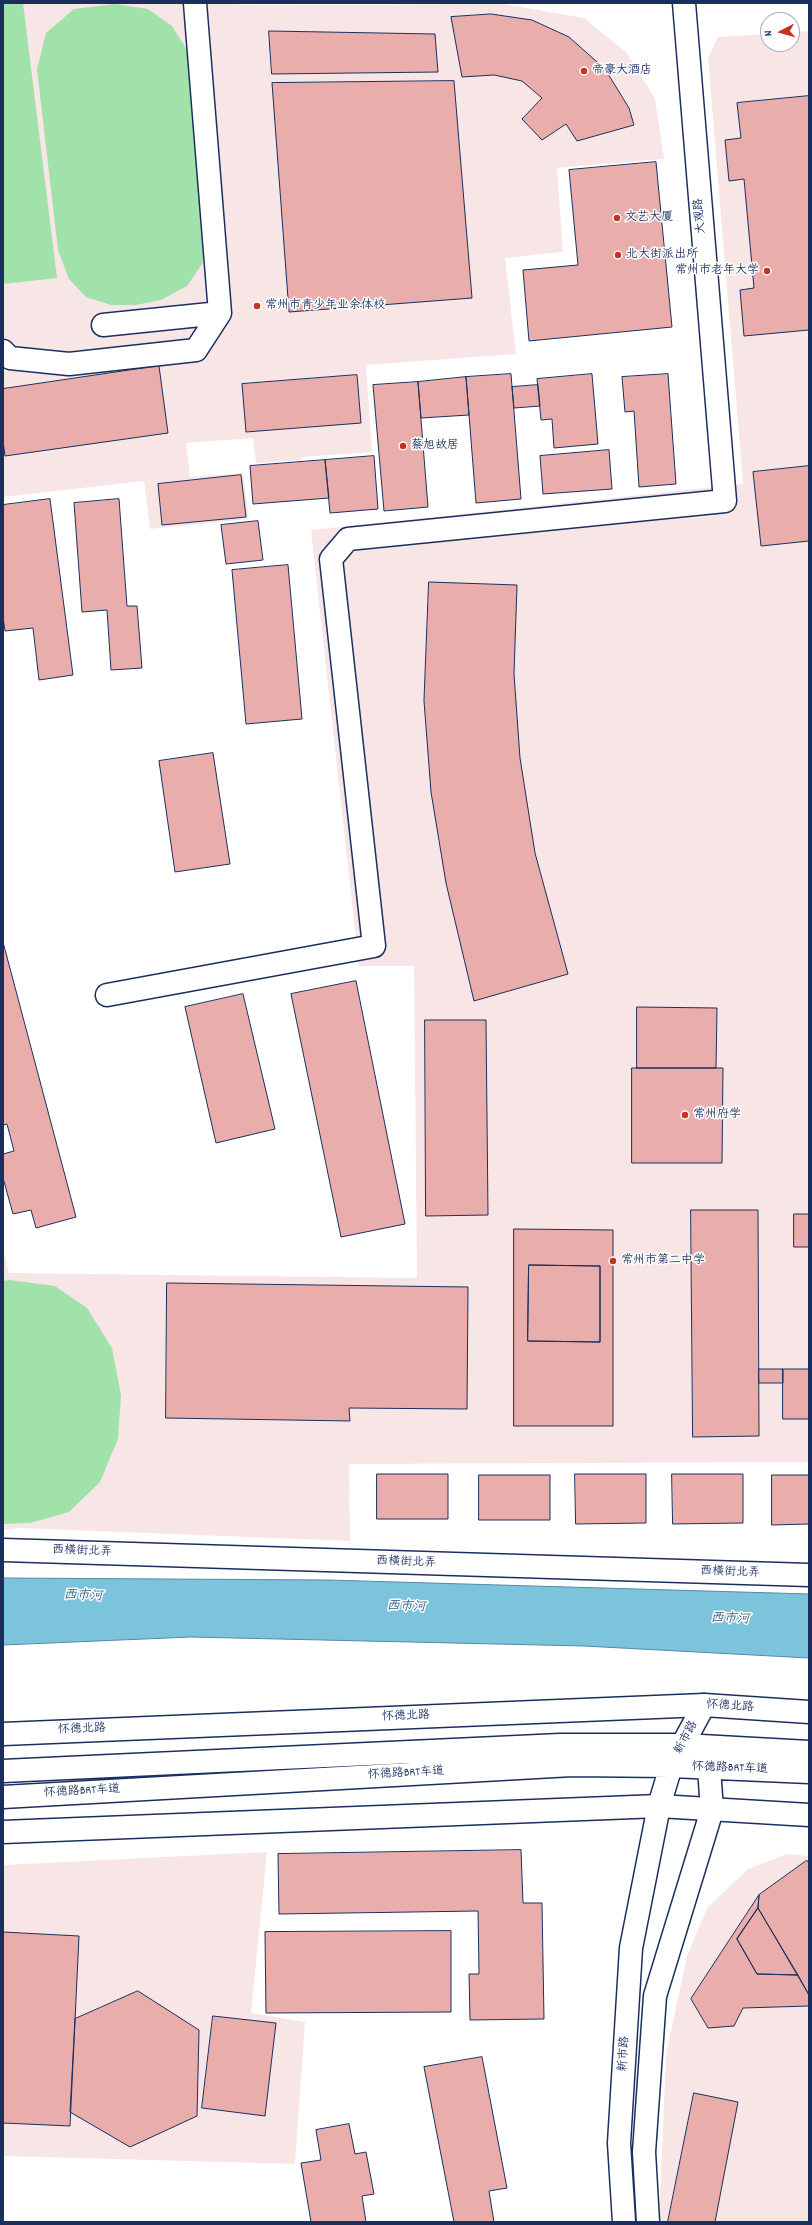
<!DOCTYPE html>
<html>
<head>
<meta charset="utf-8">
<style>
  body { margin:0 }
  #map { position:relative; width:812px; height:2225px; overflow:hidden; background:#fff; font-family:Dekko,sans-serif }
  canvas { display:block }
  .frame { position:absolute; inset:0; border:4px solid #1b2f5e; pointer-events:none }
  .north { position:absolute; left:760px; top:12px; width:40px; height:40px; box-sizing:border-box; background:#fff; border:1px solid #a4acbf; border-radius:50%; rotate:264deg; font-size:11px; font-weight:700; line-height:16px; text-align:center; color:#1b2f5e }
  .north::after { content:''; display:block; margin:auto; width:14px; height:18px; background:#c8321e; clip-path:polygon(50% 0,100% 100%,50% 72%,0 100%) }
</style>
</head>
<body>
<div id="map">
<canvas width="812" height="2225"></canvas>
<div class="frame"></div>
<div class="north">N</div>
</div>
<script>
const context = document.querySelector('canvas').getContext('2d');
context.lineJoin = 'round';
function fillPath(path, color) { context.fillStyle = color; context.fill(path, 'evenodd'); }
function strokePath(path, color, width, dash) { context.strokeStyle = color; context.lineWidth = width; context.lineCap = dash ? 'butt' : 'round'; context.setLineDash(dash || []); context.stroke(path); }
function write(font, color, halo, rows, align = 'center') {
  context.font = font + ' Dekko,"LXGW WenKai TC",sans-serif'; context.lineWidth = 3; context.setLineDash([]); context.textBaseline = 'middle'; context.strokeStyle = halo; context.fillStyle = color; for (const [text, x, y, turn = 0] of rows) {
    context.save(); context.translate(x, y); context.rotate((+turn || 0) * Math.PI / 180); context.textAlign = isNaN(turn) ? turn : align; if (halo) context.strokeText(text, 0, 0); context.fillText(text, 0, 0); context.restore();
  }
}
const built = new Path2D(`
  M3,3H203L259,5L504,4L584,18L627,53L655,99L664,159L557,168L563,252L505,258L516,354L366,365L372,452L301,457V460L256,463L253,438L186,443L190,477L243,473L249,519L150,529L144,481L3,497Z
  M809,31V1462L349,1464L350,1541L19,1528L3,1530V1249L9,1273L417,1278L414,966H359L311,530L743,484L708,58L718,37L768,34V44H792V32Z
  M267,1852L251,2013L305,2022L295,2164L3,2156V1865Z
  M787,1854L809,1856V2222H659L666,2054L687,1956L707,1908L748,1869Z`);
const green = new Path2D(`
  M23,3L57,278L3,284V4Z
  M115,4L148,9L172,26L189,53L209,235L202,264L187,286L161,300L136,305H111L86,297L69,279L58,250L37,69L46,33L74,9Z
  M9,1280L55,1286L87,1308L112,1348L121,1395L118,1439L100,1482L69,1512L30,1523L3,1524V1281Z`);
const water = new Path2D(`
  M3,1578L327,1580L809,1594V1658L584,1646L191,1637L3,1645Z`);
const building = new Path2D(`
  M491,14L532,20L569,37L605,69L629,108L634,125L577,141L566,124L542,140L522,119L542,98L522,81L494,75L462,77L451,17Z
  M269,31L435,34L438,72L272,74Z
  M454,81L472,298L289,312L272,83Z
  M809,96V330L744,336L740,290L754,288L744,179L729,181L725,140L741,138L737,103Z
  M656,162L672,327L529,341L523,270L578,265L569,170Z
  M159,366L168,433L5,456L3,441V389Z
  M511,374L521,499L476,503L466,377Z
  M592,374L598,444L554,448L552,419L541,420L537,379Z
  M668,374L676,484L639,487L634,411L625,412L622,377Z
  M357,375L361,423L246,432L242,384Z
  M466,377L469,415L421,418L418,382Z
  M418,382L428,507L384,511L373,385Z
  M538,385L540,406L514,408L512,387Z
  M609,450L612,489L543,494L540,456Z
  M374,456L378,509L330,513L325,460Z
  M325,460L329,498L253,504L250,466Z
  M809,466V541L761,546L753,472Z
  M241,475L246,517L162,525L158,484Z
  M50,499L73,675L39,680L33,628L5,631L3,617V505Z
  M119,499L127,606H137L142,668L111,670L107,610L82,612L74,503Z
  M258,521L263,560L226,564L221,525Z
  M288,565L302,719L246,724L232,570Z
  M429,582L517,585L514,674L520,758L535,853L568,974L474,1001L446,883L431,792L424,701Z
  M213,753L230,864L175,872L159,761Z
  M3,942L76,1217L36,1228L31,1210L13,1214L3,1178V1154L14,1151L7,1124L3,1125Z
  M356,981L405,1224L341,1237L291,994Z
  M243,994L275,1129L216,1143L185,1007Z
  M637,1007L717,1008L716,1068H637Z
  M425,1020H486L488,1215L426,1216Z
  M632,1068H723L722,1163H632Z
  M691,1210H758L759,1436L693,1437Z
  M794,1214H809V1247H794Z
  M514,1229L613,1230V1426H514ZM529,1265L600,1266V1342L528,1341Z
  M529,1265L600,1266V1342L528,1341Z
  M167,1283L468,1287L467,1409L349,1408L350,1421L166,1418Z
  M759,1369H783V1383H759Z
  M783,1369H809V1419H783Z
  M377,1474H448V1519H377Z
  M575,1474H646V1523L576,1524Z
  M672,1474H743V1523L673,1524Z
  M479,1475H550V1520H479Z
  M772,1475H809V1524L772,1525Z
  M521,1850L523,1903H542L544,2019L470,2020L469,1974H479L478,1911L279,1914L278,1854Z
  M806,1861H809V1995L758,1908L759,1895Z
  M759,1895L758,1908L737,1939L757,1974L798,1975L809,1995V2006L743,2008L734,2026L708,2028L691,1999Z
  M758,1908L798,1975L757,1974L737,1939Z
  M451,1931V2012L266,2013L265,1932Z
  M3,1932L79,1936L70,2126L3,2123Z
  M138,1991L199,2030L197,2116L130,2147L70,2112L75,2019Z
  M213,2016L276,2023L265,2116L202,2108Z
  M482,2057L507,2188L489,2191L494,2222H454L424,2067Z
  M694,2093L738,2102L715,2222H668Z
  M349,2124L355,2154L366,2152L374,2194L362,2196L366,2222H311L301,2163L321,2160L316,2130Z`);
const minor = new Path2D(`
  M103,325L220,313
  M3,351L10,358L69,364L196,350L220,313L195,3
  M107,995L374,946L331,559L348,539L725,501L684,3
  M3,1550L809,1575
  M3,1771L560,1745H683L809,1752
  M3,1797L572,1765L671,1766L809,1772
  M624,2222L619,2143L631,1948L659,1806L671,1766L704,1705
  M648,2222L644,2152L655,1996L712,1810L708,1754`);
const major = new Path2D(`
  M3,1734L704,1705L809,1712
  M3,1832L659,1806L809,1815`);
const markers = [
  [584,71,4,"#c8321e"],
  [617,218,4,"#c8321e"],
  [618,255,4,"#c8321e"],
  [767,271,4,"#c8321e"],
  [257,306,4,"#c8321e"],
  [403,446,4,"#c8321e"],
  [685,1115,4,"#c8321e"],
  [613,1261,4,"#c8321e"]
];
const poiNames = [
  ["帝豪大酒店",592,71],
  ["文艺大厦",625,218],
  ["北大街派出所",626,255],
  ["常州市老年大学",759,271,"right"],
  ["常州市青少年业余体校",265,306],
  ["蔡旭故居",411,446],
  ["常州府学",693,1115],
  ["常州市第二中学",621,1261]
];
const streetNames = [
  ["大观路",701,216,-95],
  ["西横街北弄",82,1552,2],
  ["西横街北弄",406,1563,2],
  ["西横街北弄",730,1573,2],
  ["怀德北路",730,1707,4],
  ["怀德北路",406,1717,-2],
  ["怀德北路",82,1730,-2],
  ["新市路",687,1738,-62],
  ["怀德路BRT车道",730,1769,2],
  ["怀德路BRT车道",406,1774,-3],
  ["怀德路BRT车道",82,1792,-3],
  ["新市路",625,2054,-86]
];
const waterNames = [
  ["西市河",83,1597,2],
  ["西市河",406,1608,2],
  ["西市河",730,1620,2]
];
fillPath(built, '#f8e6e6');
fillPath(green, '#a1e2ab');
fillPath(water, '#7bc4dc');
strokePath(water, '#58a', 1);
fillPath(building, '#e9adab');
strokePath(building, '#1b2f5e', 1);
strokePath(minor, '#1b2f5e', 25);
strokePath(major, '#1b2f5e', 25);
strokePath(minor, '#fff', 22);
strokePath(major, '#fff', 22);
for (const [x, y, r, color] of markers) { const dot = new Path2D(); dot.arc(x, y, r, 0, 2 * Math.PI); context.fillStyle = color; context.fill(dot); strokePath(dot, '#fff', 1.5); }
write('12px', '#1b2f5e', '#fff', poiNames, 'left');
write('12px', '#1b2f5e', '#fff', streetNames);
write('italic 13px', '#385c84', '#fff', waterNames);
</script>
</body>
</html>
